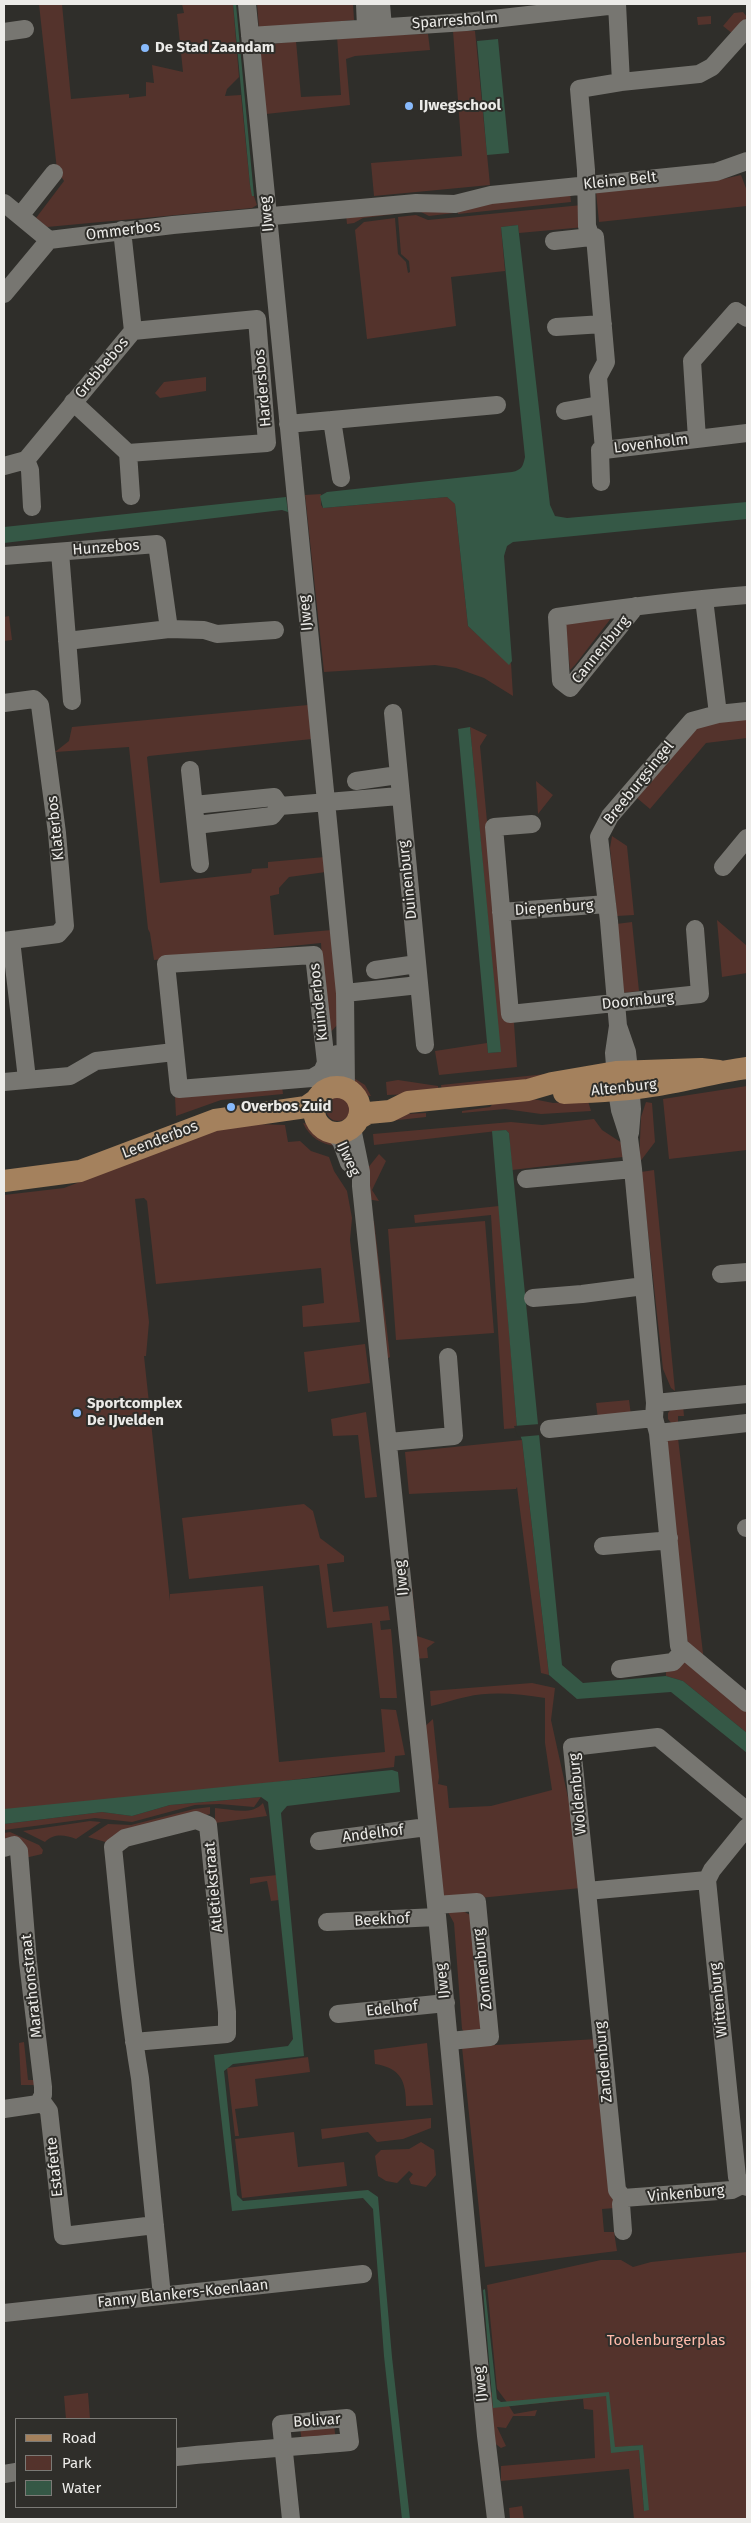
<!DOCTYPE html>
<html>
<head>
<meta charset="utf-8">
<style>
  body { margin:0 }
  #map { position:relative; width:751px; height:2523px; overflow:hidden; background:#2f2e2a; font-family:"Fira Sans",sans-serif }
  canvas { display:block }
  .frame { position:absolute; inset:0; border:5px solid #ecebe8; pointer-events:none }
  .legend { position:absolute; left:15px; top:2418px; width:162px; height:90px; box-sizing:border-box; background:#2f2e2a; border:1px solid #7b7a76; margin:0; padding:6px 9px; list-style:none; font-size:15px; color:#ecebe8 }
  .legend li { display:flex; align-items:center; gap:10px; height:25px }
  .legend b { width:25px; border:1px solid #7b7a76 }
</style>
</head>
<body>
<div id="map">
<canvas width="751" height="2523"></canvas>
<div class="frame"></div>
<ul class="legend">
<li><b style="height:6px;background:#a4815d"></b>Road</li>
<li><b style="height:14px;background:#54332c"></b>Park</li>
<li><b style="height:14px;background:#355846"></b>Water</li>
</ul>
</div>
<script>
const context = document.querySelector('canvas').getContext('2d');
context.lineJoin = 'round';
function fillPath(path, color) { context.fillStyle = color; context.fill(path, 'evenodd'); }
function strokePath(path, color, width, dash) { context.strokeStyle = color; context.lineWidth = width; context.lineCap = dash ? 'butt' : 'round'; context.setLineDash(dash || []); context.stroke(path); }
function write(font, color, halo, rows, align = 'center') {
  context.font = font + ' "Fira Sans",sans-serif'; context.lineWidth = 4; context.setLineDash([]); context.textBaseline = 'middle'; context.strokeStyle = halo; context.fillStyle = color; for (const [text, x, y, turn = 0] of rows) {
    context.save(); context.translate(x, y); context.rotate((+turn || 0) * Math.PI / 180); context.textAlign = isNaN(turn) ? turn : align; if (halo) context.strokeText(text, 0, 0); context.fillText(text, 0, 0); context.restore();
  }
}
const green = new Path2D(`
  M39,4H62L71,99L129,94V98L146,96V82L154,83L152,65L183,72L177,14L184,13L182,4H233L239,77L227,89L225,96L241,95L250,185L257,205L252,208L47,227L36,218L64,181L57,170Z
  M257,4H353L354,20L259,29Z
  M743,12L747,17L733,34L723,26L734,13Z
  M711,16V24L698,25L697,17Z
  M453,31H475L490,185L374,196L371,163L462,156Z
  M428,34L430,50L355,56L346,59L350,105L266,114L259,46L296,41L301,97L341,95L337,36Z
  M741,175L747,191V206L599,222L596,192L723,179Z
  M570,193L571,202L458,214L457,207Z
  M582,205L585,227L519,233L518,225L501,227L505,271L451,277L456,326L367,339L355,230L364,222L395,218L398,254L406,262L408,273L410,272L409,261L401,254L398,217L416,215L428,220Z
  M454,207V213L429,216L419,211L363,218L354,223L347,224L346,215Z
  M206,377V391L160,398L155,393L164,382Z
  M321,494V505L323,508L447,497L455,504L468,626L509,664L511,663L513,696L484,678L456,668L435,665L324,672L305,495Z
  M9,616L12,640L4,641V617Z
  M612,617L575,665L570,670L565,621Z
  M308,705L312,739L149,756L147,757L160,883L251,873L252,869L268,868V862L325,857L326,872L289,877L279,888V894L270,896L274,935L332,930L339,1023L326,1037L321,943L154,960L150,933L148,929L129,747L55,752L69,741L72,727Z
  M747,718V738L706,743L650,809L637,798L697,727L705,723Z
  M470,727L487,735L480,746L504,1005L514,1023L517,1067L439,1075L435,1051L487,1043L488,1053L500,1052Z
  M536,781L553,795L538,814Z
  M612,836L627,846L634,915L617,916L610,848Z
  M717,920L747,946V973L722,977Z
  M632,922L639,991L622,993L616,924Z
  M584,1070L442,1093L441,1085Z
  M352,1077L365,1085L371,1096C360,1096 355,1087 352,1077Z
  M398,1080L438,1086L439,1093L387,1095L386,1082Z
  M282,1086L283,1094L221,1100L176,1116L175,1097Z
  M747,1086V1150L669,1159L663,1099Z
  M326 1109a12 12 0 1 1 24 0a12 12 0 1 1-24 0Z
  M533,1099L553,1103L588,1101L591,1111L541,1114L505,1109L462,1113V1111L490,1107L496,1100Z
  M646,1102L652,1103L655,1142L639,1163L641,1117Z
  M426,1113V1117L389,1121L405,1114Z
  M594,1119L602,1130L622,1143L623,1157L512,1170L509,1133L506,1130L374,1145L373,1134L511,1122L542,1125Z
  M303,1123L313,1126L337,1146C322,1145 309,1137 303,1123Z
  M257,1124L285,1125L288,1142L300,1141L311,1151L329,1157L334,1171L347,1191L352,1218L350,1240L360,1322L303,1327L302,1306L324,1303L321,1268L156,1284L147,1201L144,1198L135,1199L149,1322L146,1356H144L170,1601V1594L263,1586L279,1762L385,1752L381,1709L396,1710L405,1755L395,1756L394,1767L128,1801L4,1814V1195L64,1188L201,1135L229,1127Z
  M379,1154L386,1161L372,1190L379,1201L366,1199L363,1174Z
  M654,1170L675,1391L671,1388L663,1369L642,1178L641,1172Z
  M499,1206L517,1428L504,1429L491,1215L415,1223L414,1215Z
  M367,1221H374L390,1357L382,1362Z
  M485,1221L494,1333L396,1340L388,1229Z
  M365,1344L370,1383L308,1392L304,1352Z
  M629,1400L631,1415L598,1419L596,1403Z
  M683,1405L684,1416H678V1426L672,1424L668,1419V1413L672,1408Z
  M366,1412L377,1497L365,1498L358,1435L333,1436L331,1419Z
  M678,1438L704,1662L689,1650L686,1632L664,1441Z
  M522,1440L549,1675L541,1673L517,1487L516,1489L409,1494L405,1452Z
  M304,1504L313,1511L320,1538L344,1556V1562L327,1564L333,1612L388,1606L390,1620L380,1621L381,1630L391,1629L397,1698H380L372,1623L327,1628L319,1565L189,1579L182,1518Z
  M412,1587L417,1636L435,1642L427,1648L428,1658L412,1659L405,1588Z
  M684,1658L747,1710V1733L683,1681L666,1676V1670Z
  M532,1683L555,1688L551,1720L571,1811L581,1888L449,1901L439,1895L423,1728L433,1719L439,1777L438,1784L447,1786L449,1808L491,1806L552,1790L545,1743V1698C518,1694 492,1691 466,1697C454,1699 443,1704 431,1706L430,1691Z
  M261,1797L254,1807L219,1804L195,1805L132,1822L95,1818L4,1830V1824L102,1812L132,1816L170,1805Z
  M263,1803L267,1816L215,1823V1808C231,1809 252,1816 263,1803Z
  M210,1807V1814L109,1843L88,1837L108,1824L131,1825L194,1809Z
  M90,1821L101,1822L76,1839C65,1835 54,1833 45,1842L23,1831Z
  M10,1832L39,1845L43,1850L42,1854L25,1858L4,1841V1833Z
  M277,1875L279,1900L271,1901L267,1881L250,1884V1878Z
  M463,1911L470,1915L481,2020L480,2030L466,2035L462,2029L454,1923L448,1912Z
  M597,2039L615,2208L602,2209L604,2232H614L617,2251L485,2267L462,2047Z
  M24,2042L28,2080H37V2085H21L19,2043Z
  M427,2043L433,2105L406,2106C406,2081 401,2068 375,2064L374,2050Z
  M308,2057L310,2072L255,2079L258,2106L235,2109L239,2136H235L227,2068Z
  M431,2118V2128L403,2139L377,2142L368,2132L322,2139L321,2129Z
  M294,2132L298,2167L344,2162L347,2186L242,2198L235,2139Z
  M421,2142L434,2150L436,2175L426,2187L411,2184L409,2179L413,2174L409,2171L397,2183L386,2181L378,2176L375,2156L381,2150L409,2149Z
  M747,2252V2519H634L629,2469L501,2481V2466L595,2458L593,2410L584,2409L583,2399L509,2406L514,2414L537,2410L535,2416H513L506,2428L497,2427L506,2446L501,2448L493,2442L488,2394L492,2392L493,2407L509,2405L497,2389L487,2285L601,2260H621L633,2267L651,2262ZM643,2445L644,2511L639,2450L611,2448Z
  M88,2393L90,2419H66L64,2396Z
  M334,2425L336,2441L302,2443L300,2427Z
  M522,2506L524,2519H510L509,2508Z`);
const water = new Path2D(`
  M233,4H236L254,196H252L250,185Z
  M498,39L509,153L487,155L477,41Z
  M518,225L550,505L555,516L567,518L747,502V519L513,542L507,546L504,556L512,661L509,665L468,626L455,504L447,497L323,508L320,496L327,492L512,472C522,470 523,466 525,457L501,227Z
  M286,497L288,512L282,510L4,543V527Z
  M470,727L501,1052L488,1053L458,729Z
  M506,1130L509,1133L562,1665L583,1683L666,1676L683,1681L747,1733V1753L671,1692L577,1699L549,1675L522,1440L517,1428L492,1131Z
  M392,1770L398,1772L400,1792L287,1806L281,1813L304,2056L233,2064L224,2071L237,2195L243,2201L368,2190L378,2197L392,2357L410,2519H402L384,2356L373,2209L363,2198L232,2211L214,2055L288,2046L293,2039L268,1802L261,1797L170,1805L132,1816L102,1812L4,1824V1809Z
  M485,2289L497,2399L501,2402L609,2392L615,2447L643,2445L649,2510L644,2511L639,2450L611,2453L606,2396L493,2408L483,2290Z`);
const pier = new Path2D(`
  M540,1424L541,1435L518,1437L515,1429L514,1426Z`);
const minor = new Path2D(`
  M247,4L345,993L346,1089
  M365,4L366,28
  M381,4L383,27
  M617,4L621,82L579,89L586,170L587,226L591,237H595L606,362L598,377L604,450L747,433
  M4,32L25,29
  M250,36L466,22L617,5
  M621,82L699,74L712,67L747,28
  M4,203L49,240
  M20,216L54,173
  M554,241L591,237
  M4,294L49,240L173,225L416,203L455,204L491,195L716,172L747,161
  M556,327L603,324
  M73,402L128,453L267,443L257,319L133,331
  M565,411L599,405
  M332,420L341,478
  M288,424L497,405
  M697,439L692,361L736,311L747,318
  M128,453L131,496
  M26,460L30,470L32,507
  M4,466L26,460L133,331L122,230
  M601,482L600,450H604
  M60,552L72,701
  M4,556L157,544L169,629
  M704,599L718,714
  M636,606L570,688L561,681L557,617C620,608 684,600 747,595
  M67,641L169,629L204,630L217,634L275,630
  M4,703L34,699L40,705L57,833L65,926L58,934L4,941
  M393,713L425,1045
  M190,770L200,864
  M356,781L398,775
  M194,805L274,797L280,806
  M532,824L494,827L510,1014L700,994L695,929
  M196,825L272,816L280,806L399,796
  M723,867L747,838
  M501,912L607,904
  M11,940L27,1079
  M314,955L326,1063L322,1072L312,1078L179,1089L166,964Z
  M375,970L417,964
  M345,993L419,985
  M618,1026L614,1053L617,1091L620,1110L629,1138L633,1169L655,1403L654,1418L658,1433L679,1646L747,1703
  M4,1082L70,1076L96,1061L174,1052
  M332,1087L337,1054
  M352,1128L361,1172V1186L436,1905L486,2436L496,2519
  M334,1133L341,1141L349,1163
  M630,1133L632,1109L629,1071L627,1052L618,1026L609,921L599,837L610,816L692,721L718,714L747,711
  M526,1179L633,1169
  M721,1274L747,1272
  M533,1298L582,1294L644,1286
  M655,1403L747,1394
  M549,1429L654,1418
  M658,1433L747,1423
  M389,1442L454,1436L448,1357
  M746,1528H747
  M603,1546L660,1541L669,1538
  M620,1669L673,1662L683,1651
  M319,1841L427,1827
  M4,1848L14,1845L19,1851L28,1962L43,2087V2095L38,2104L4,2109
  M707,1880L587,1891L572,1747L658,1737L747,1811
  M587,1891L617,2190L623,2198L621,2204L623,2231
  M436,1905L477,1902L490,2037L450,2041
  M327,1922L437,1917
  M338,2014L446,2003
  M134,2042L227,2034V2012L208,1825L196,1820L125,1838L113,1847C121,1924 127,2001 140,2078L162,2296
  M41,2100L49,2111L63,2236L155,2225
  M742,2185L737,2177L707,1880L712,1870L747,1827
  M623,2198L732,2190L742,2185L747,2187
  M4,2313L363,2274
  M176,2457C234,2451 292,2447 350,2442L347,2418L281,2424L291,2519
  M4,2474L16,2472`);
const major = new Path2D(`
  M314 1110a23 23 0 1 1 46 0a23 23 0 1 1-46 0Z
  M564,1093C594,1092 623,1091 652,1086C685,1081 715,1072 747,1068
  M358,1119L368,1113L390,1111L408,1102L528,1090L552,1083L616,1072L701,1069L719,1071
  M4,1181L80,1171L215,1120L306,1107L316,1100`);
const markers = [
  [145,48,5,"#88bafc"],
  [409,106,5,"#88bafc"],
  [231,1107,5,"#88bafc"],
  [77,1413,5,"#88bafc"]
];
const streetNames = [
  ["Sparresholm",455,21,-4],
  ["Kleine Belt",620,181,-6],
  ["IJweg",267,214,-95],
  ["Ommerbos",123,231,-7],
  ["Grebbebos",102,368,-50],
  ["Hardersbos",263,388,-95],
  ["Lovenholm",651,444,-7],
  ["Hunzebos",106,548,-4],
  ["IJweg",306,613,-95],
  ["Cannenburg",601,650,-51],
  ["Breeburgsingel",639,783,-51],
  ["Klaterbos",56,828,-96],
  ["Duinenburg",408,880,-96],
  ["Diepenburg",554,908,-4],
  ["Doornburg",638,1001,-6],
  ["Kuinderbos",319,1002,-96],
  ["Altenburg",624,1088,-6],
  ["Leenderbos",160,1140,-21],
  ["IJweg",348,1159,65],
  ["IJweg",402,1578,-95],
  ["Woldenburg",578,1794,-95],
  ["Andelhof",373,1834,-7],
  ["Atletiekstraat",214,1887,-95],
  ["Beekhof",382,1920,-3],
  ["Zonnenburg",483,1969,-96],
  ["IJweg",443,1981,-96],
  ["Marathonstraat",32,1986,-96],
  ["Wittenburg",719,2000,-96],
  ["Edelhof",392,2009,-6],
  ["Zandenburg",604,2062,-95],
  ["Estafette",55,2167,-96],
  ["Vinkenburg",686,2194,-5],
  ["Fanny Blankers-Koenlaan",183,2294,-6],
  ["IJweg",481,2384,-95],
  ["Bolivar",317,2421,-4]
];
const poiNames = [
  ["De Stad Zaandam",155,48],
  ["IJwegschool",419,106],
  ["Overbos Zuid",241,1107],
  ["Sportcomplex",87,1404],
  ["De IJvelden",87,1421]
];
const parkNames = [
  ["Toolenburgerplas",666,2341]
];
fillPath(green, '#54332c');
fillPath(water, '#355846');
fillPath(pier, '#2f2e2a');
strokePath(minor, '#777671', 18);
strokePath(major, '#a4815d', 22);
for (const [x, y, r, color] of markers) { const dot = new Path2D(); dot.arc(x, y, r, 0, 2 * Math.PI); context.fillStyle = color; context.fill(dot); strokePath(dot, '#2f2e2a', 2); }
write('15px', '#ecebe8', '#2f2e2a', streetNames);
write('bold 15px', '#ecebe8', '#2f2e2a', poiNames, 'left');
write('15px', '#ffbbab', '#2f2e2a', parkNames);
</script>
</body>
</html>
